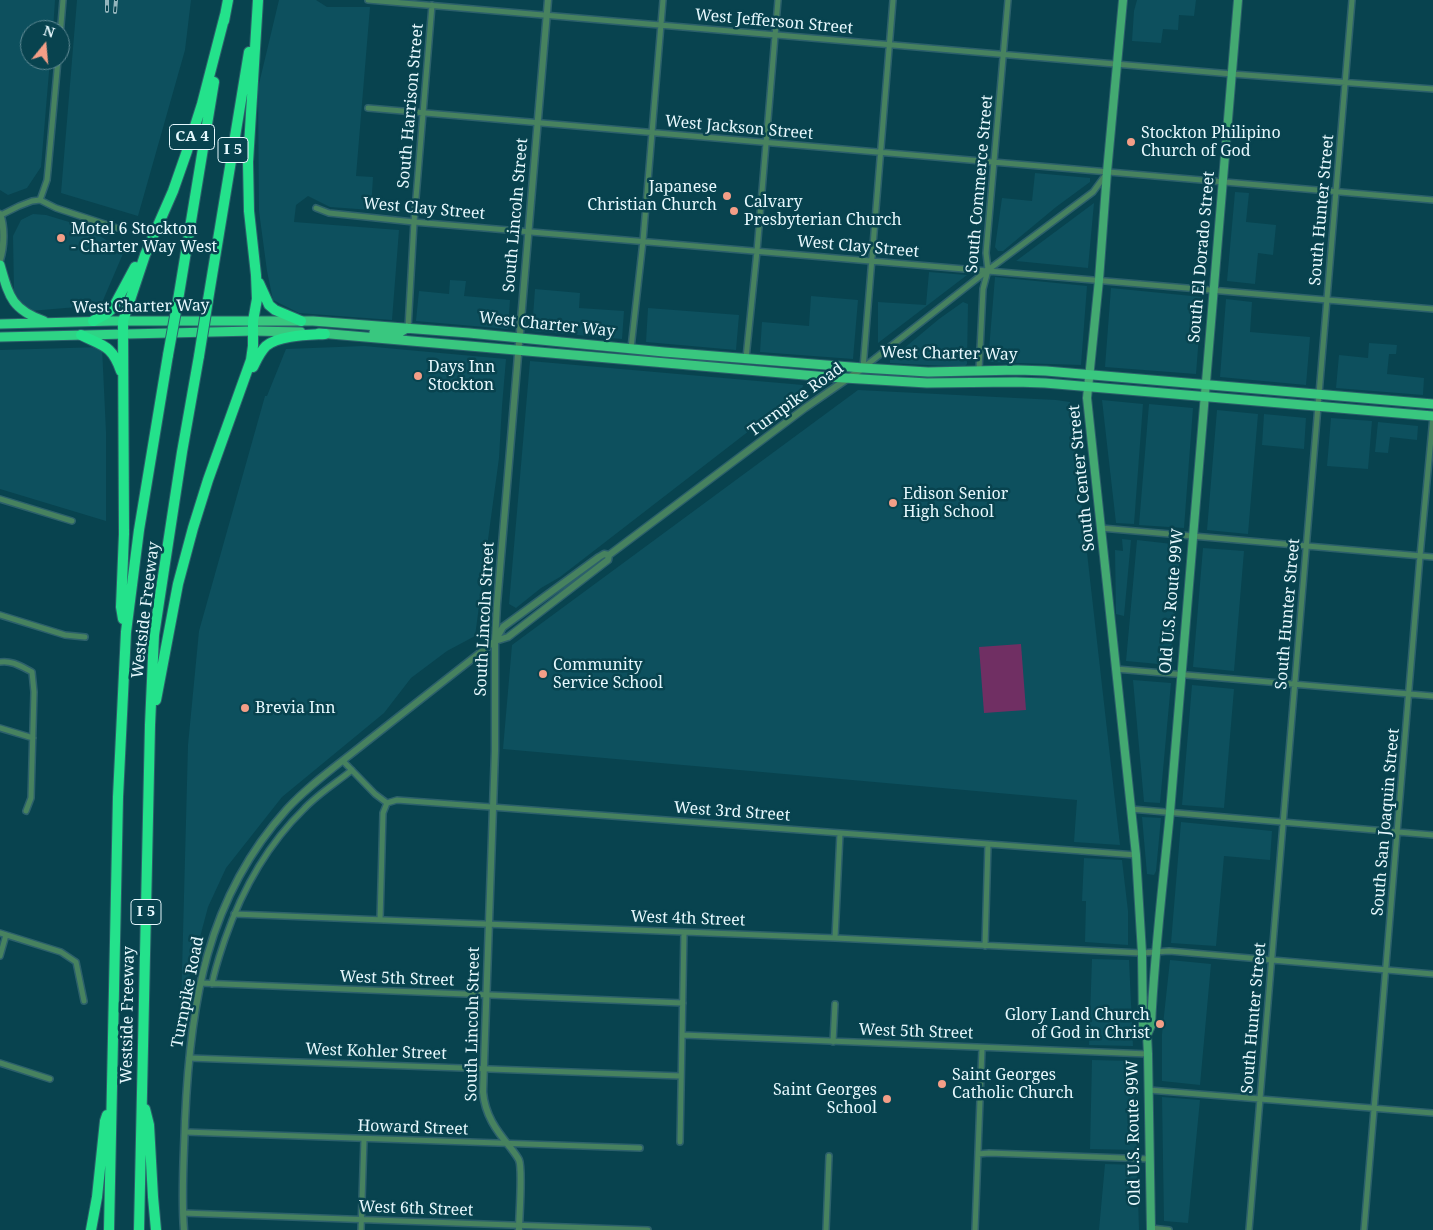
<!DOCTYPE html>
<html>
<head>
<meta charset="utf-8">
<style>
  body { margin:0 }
  #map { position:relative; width:1433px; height:1230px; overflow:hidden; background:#08434f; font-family:"Noto Serif",serif }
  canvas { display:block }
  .north { position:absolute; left:20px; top:20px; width:50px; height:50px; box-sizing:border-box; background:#08434f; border:1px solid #618b95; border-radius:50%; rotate:17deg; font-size:14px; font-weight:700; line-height:20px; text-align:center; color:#e6f8fd }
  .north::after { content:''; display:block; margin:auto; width:18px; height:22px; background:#f49e87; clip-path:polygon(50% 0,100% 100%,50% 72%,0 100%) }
</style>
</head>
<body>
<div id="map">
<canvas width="1433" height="1230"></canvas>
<div class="north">N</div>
</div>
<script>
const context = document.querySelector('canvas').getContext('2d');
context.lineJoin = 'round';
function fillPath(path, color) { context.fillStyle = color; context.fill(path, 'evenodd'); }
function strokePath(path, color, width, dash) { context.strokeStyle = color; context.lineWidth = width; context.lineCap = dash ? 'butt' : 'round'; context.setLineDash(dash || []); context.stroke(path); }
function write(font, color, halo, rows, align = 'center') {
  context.font = font + ' "Noto Serif",serif'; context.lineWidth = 5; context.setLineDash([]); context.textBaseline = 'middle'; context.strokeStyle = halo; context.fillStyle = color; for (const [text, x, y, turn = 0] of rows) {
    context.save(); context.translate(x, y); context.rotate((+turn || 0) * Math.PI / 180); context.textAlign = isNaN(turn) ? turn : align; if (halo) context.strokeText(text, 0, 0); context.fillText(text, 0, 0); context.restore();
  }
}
const built = new Path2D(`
  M0,0H55L53,30H30V60H50L41,167L27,188L8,195L0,190Z
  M77,0H191L185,50L138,216L61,193Z
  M279,0H316L327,7H370L356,176L373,177L371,210L330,207L308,196L296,205L294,222L399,230L392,320L299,313L273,300L267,271L259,211L258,88Z
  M1137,0H1196L1194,16L1179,15L1178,30L1163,29L1161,43L1132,41L1134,11Z
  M1035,173L1090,178V182L1056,207L1003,251H998L995,247L1002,198L1032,201Z
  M1235,192L1249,193L1246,222L1276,225L1273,255L1258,253L1255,284L1227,281Z
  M1094,203L1088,268L1016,261Z
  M33,214L46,215L89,228L113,245L125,249L101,305L30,311L20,303L14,291L13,236L21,220Z
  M929,272L967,275L878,343V302L926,305Z
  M995,277L1087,286L1081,365L988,362Z
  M450,280L466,281L464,296L510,300L508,329L416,321L419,291L449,294Z
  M1111,288L1202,297L1196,374L1105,367Z
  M535,289L580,293L579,308L624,311L622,339L532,331Z
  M811,296L858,300L853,359L760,352L762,322L809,326Z
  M1226,299L1252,302L1250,332L1310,337L1306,385L1220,377Z
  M963,302L968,304L967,364L964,367L890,363V360L939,319Z
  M648,308L739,315L736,350L646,342Z
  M1369,343L1397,345L1396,354H1389L1387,374L1424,378L1423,395L1336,388L1339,355L1368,358Z
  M364,346L506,359L502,406L499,458L475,636L447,651L411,678L384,713L282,797L226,868L208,907L181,1009L188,745L199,631L265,396H267L286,349Z
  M102,347L106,432V521L0,489V350Z
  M530,361L803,385L802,390L560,577L541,588L516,608L509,604Z
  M858,390L1056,400L1070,402L1120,845L1074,842L1077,800L503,749L512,645Z
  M1102,400L1143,404L1134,524L1116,523Z
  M1149,404L1193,408L1184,528L1139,525Z
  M1217,410L1258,414L1248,534L1207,530Z
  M1264,414L1306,418L1304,449L1262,445Z
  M1331,418L1372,421L1368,469L1327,466Z
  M1378,422L1418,426L1417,440L1390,437L1388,453L1375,452Z
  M1122,539L1131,540L1124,616L1116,614L1115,550L1123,551Z
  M1137,540L1181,545L1170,663L1169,665L1126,661Z
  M1203,548L1244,551L1234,671L1193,667Z
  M1133,680L1171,683L1160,803L1144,802Z
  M1192,685L1234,689L1224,808L1182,805Z
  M1142,817L1161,818L1156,871L1154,875L1147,874Z
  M1181,822L1272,831L1270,860L1224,856L1216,946L1171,943Z
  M1084,858L1122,860L1128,911V945L1085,942L1086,901H1082Z
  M1092,959L1129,960L1133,1046L1089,1045Z
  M1170,960L1211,964L1200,1085L1162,1081V1034Z
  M1092,1060L1133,1061L1137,1150L1090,1149Z
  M1162,1097L1200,1100L1188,1223L1164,1221Z
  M1105,1164L1137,1165L1139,1230H1099Z`);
const green = new Path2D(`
  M1021,644L1026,710L984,713L979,647Z`);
const minor = new Path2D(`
  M368,0L1232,74L1433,89
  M60,37L63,0
  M368,108L1433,200
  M40,200L47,180L48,170L58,60
  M316,208L329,213L414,222L1433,309
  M1,215L19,206L32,201L40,200L56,208L117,228
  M408,328L414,222L432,5
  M631,348L643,241L663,0
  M746,358L757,251L778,0
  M864,367L988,270L1093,192L1107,173
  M863,368L893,0
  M979,370L983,289L988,270L986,253L1008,0
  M0,499L72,521
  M1101,528L1433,557
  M0,615L65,635L85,637
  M0,662C12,660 22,667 32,672L34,692L31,798L26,811
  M1116,669L1433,696
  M0,728L33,738
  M343,761L375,794L387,803L397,800L1136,855
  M1131,809L1433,835
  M234,914L835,938L1142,953L1169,951L1433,974
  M380,920L383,813L387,803
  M0,933L61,952L76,962L84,1001
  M835,938L840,833
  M985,946L988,844
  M0,956L6,935
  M200,983L683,1003
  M212,984C215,968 220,954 225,939C242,890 266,846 304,809C318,794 336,783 352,770
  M683,1035L1148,1054
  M833,1042L835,1004
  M189,1058L681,1076
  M0,1063L50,1079
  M1149,1090L1433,1113
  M185,1132L640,1148
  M680,1142L684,932
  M978,1154L989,1153L1150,1159
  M183,1213L648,1230
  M1151,1228L1169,1230
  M361,1230L364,1139
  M826,1230L829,1156
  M975,1230L982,1048
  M1249,1230L1352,0
  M1364,1230L1420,556L1433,417`);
const tertiary = new Path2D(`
  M0,214C5,227 4,247 0,260
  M495,641L508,637L608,560L609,555L805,408L863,368
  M184,1230C181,1194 184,1157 185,1121C190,1004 206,899 287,809C310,784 339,764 365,743C408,709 452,675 495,641L503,627L599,557L604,554L609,555
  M519,1230C519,1217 523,1169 519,1160C517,1156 513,1151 510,1147C496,1130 485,1115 483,1092L495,751V641L497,604L548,0`);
const secondary = new Path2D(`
  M1123,0L1107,172L1099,280L1087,398L1136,855L1142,953L1143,1026L1147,1035L1148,1054L1151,1230
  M1147,1035L1151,1026C1154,955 1163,884 1170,812L1238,0`);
const primary = new Path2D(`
  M253,321H313L469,333L664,352L863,368L928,372L1018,370L1046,371L1433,404
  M254,331L301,332
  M374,332L397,334L407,328
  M319,333L828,377L927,383L1016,382L1045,383L1433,416`);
const trunk = new Path2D(`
  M0,265C9,296 11,309 44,321
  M0,324L112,321H253
  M0,337L254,331`);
const motorway = new Path2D(`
  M224,21L228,0
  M259,283L269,305L275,310L301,321
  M178,300L214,82
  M208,300L249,52
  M93,321L106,314L113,308L135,267
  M81,335C103,346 112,345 121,371
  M253,367C257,359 260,352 266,346C279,335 309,335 325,334
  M123,619L121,607L124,534L123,321L145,255L173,191L187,151L202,104L225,15
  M156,700L178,584L193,528L208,480L251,360L253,346V321L257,299L256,275L249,211L248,162L258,0
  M145,1109L149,1125L153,1197L156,1230
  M91,1230L97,1197L105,1121L107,1115
  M109,1230L118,797L126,632L139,530L168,355
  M139,1230L150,725L154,635L182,452L199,356`);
const rail = new Path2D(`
  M107,11V0
  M115,12L116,0`);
const motorwayBridge = new Path2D(`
  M168,355L178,300
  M199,356L208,300`);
const markers = [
  [1131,142,5,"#f49e87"],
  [727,196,5,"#f49e87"],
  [734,211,5,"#f49e87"],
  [61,238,5,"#f49e87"],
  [418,376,5,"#f49e87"],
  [893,503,5,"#f49e87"],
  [543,674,5,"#f49e87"],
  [245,708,5,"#f49e87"],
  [1160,1024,5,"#f49e87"],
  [942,1084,5,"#f49e87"],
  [887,1099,5,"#f49e87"]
];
const shields = [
  [192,137,45],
  [233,150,30],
  [146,912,30]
];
const shieldNames = [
  ["CA 4",192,137],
  ["I 5",233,150],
  ["I 5",146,912]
];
const streetNames = [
  ["West Jefferson Street",774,22,5],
  ["South Harrison Street",411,106,-85],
  ["West Jackson Street",739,128,5],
  ["South Commerce Street",980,184,-85],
  ["West Clay Street",424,209,5],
  ["South Hunter Street",1322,210,-85],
  ["South Lincoln Street",516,215,-85],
  ["West Clay Street",858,247,5],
  ["South El Dorado Street",1202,257,-85],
  ["West Charter Way",141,307,-1],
  ["West Charter Way",547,325,6],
  ["West Charter Way",949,354,1],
  ["Turnpike Road",796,400,-36],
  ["South Center Street",1082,478,-96],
  ["Old U.S. Route 99W",1172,601,-85],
  ["Westside Freeway",146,610,-83],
  ["South Hunter Street",1288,614,-85],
  ["South Lincoln Street",485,619,-87],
  ["West 3rd Street",732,812,4],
  ["South San Joaquin Street",1386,822,-85],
  ["West 4th Street",688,919,2],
  ["West 5th Street",397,979,2],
  ["Turnpike Road",188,992,-79],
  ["Westside Freeway",128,1015,-89],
  ["South Hunter Street",1254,1018,-85],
  ["South Lincoln Street",473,1024,-89],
  ["West 5th Street",916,1032,2],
  ["West Kohler Street",376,1052,2],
  ["Howard Street",413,1128,2],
  ["Old U.S. Route 99W",1134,1133,-91],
  ["West 6th Street",416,1209,2]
];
const poiNames = [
  ["Stockton Philipino",1141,133],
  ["Church of God",1141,151],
  ["Japanese",717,187,"right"],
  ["Christian Church",717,205,"right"],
  ["Calvary",744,202],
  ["Presbyterian Church",744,220],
  ["Motel 6 Stockton",71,229],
  ["- Charter Way West",71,247],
  ["Days Inn",428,367],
  ["Stockton",428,385],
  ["Edison Senior",903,494],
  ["High School",903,512],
  ["Community",553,665],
  ["Service School",553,683],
  ["Brevia Inn",255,708],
  ["Glory Land Church",1150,1015,"right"],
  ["of God in Christ",1150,1033,"right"],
  ["Saint Georges",952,1075],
  ["Catholic Church",952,1093],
  ["Saint Georges",877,1090,"right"],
  ["School",877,1108,"right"]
];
fillPath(built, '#0d505e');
fillPath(green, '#702f63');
strokePath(minor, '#2c606b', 8);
strokePath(tertiary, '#2c606b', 9);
strokePath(secondary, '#2c606b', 10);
strokePath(primary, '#2c606b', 11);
strokePath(trunk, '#2c606b', 11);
strokePath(motorway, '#2c606b', 12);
strokePath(minor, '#47825f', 5);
strokePath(tertiary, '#47825f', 6);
strokePath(secondary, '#43a971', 8);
strokePath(primary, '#39c77f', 9);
strokePath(trunk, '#2ed485', 9);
strokePath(motorway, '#24e28b', 10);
strokePath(rail, '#94b5bd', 4);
strokePath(rail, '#08434f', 2, [5.5]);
strokePath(motorwayBridge, '#2c606b', 12, []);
strokePath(motorwayBridge, '#24e28b', 10);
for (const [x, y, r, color] of markers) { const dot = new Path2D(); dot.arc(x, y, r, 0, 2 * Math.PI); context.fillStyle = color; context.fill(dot); strokePath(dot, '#08434f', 2); }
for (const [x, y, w] of shields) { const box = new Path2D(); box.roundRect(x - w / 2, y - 12.5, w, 25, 4); context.fillStyle = '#08434f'; context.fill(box); strokePath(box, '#e6f8fd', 1); }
write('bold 15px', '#e6f8fd', null, shieldNames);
write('16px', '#e6f8fd', '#08434f', streetNames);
write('16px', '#e6f8fd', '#08434f', poiNames, 'left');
</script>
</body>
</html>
